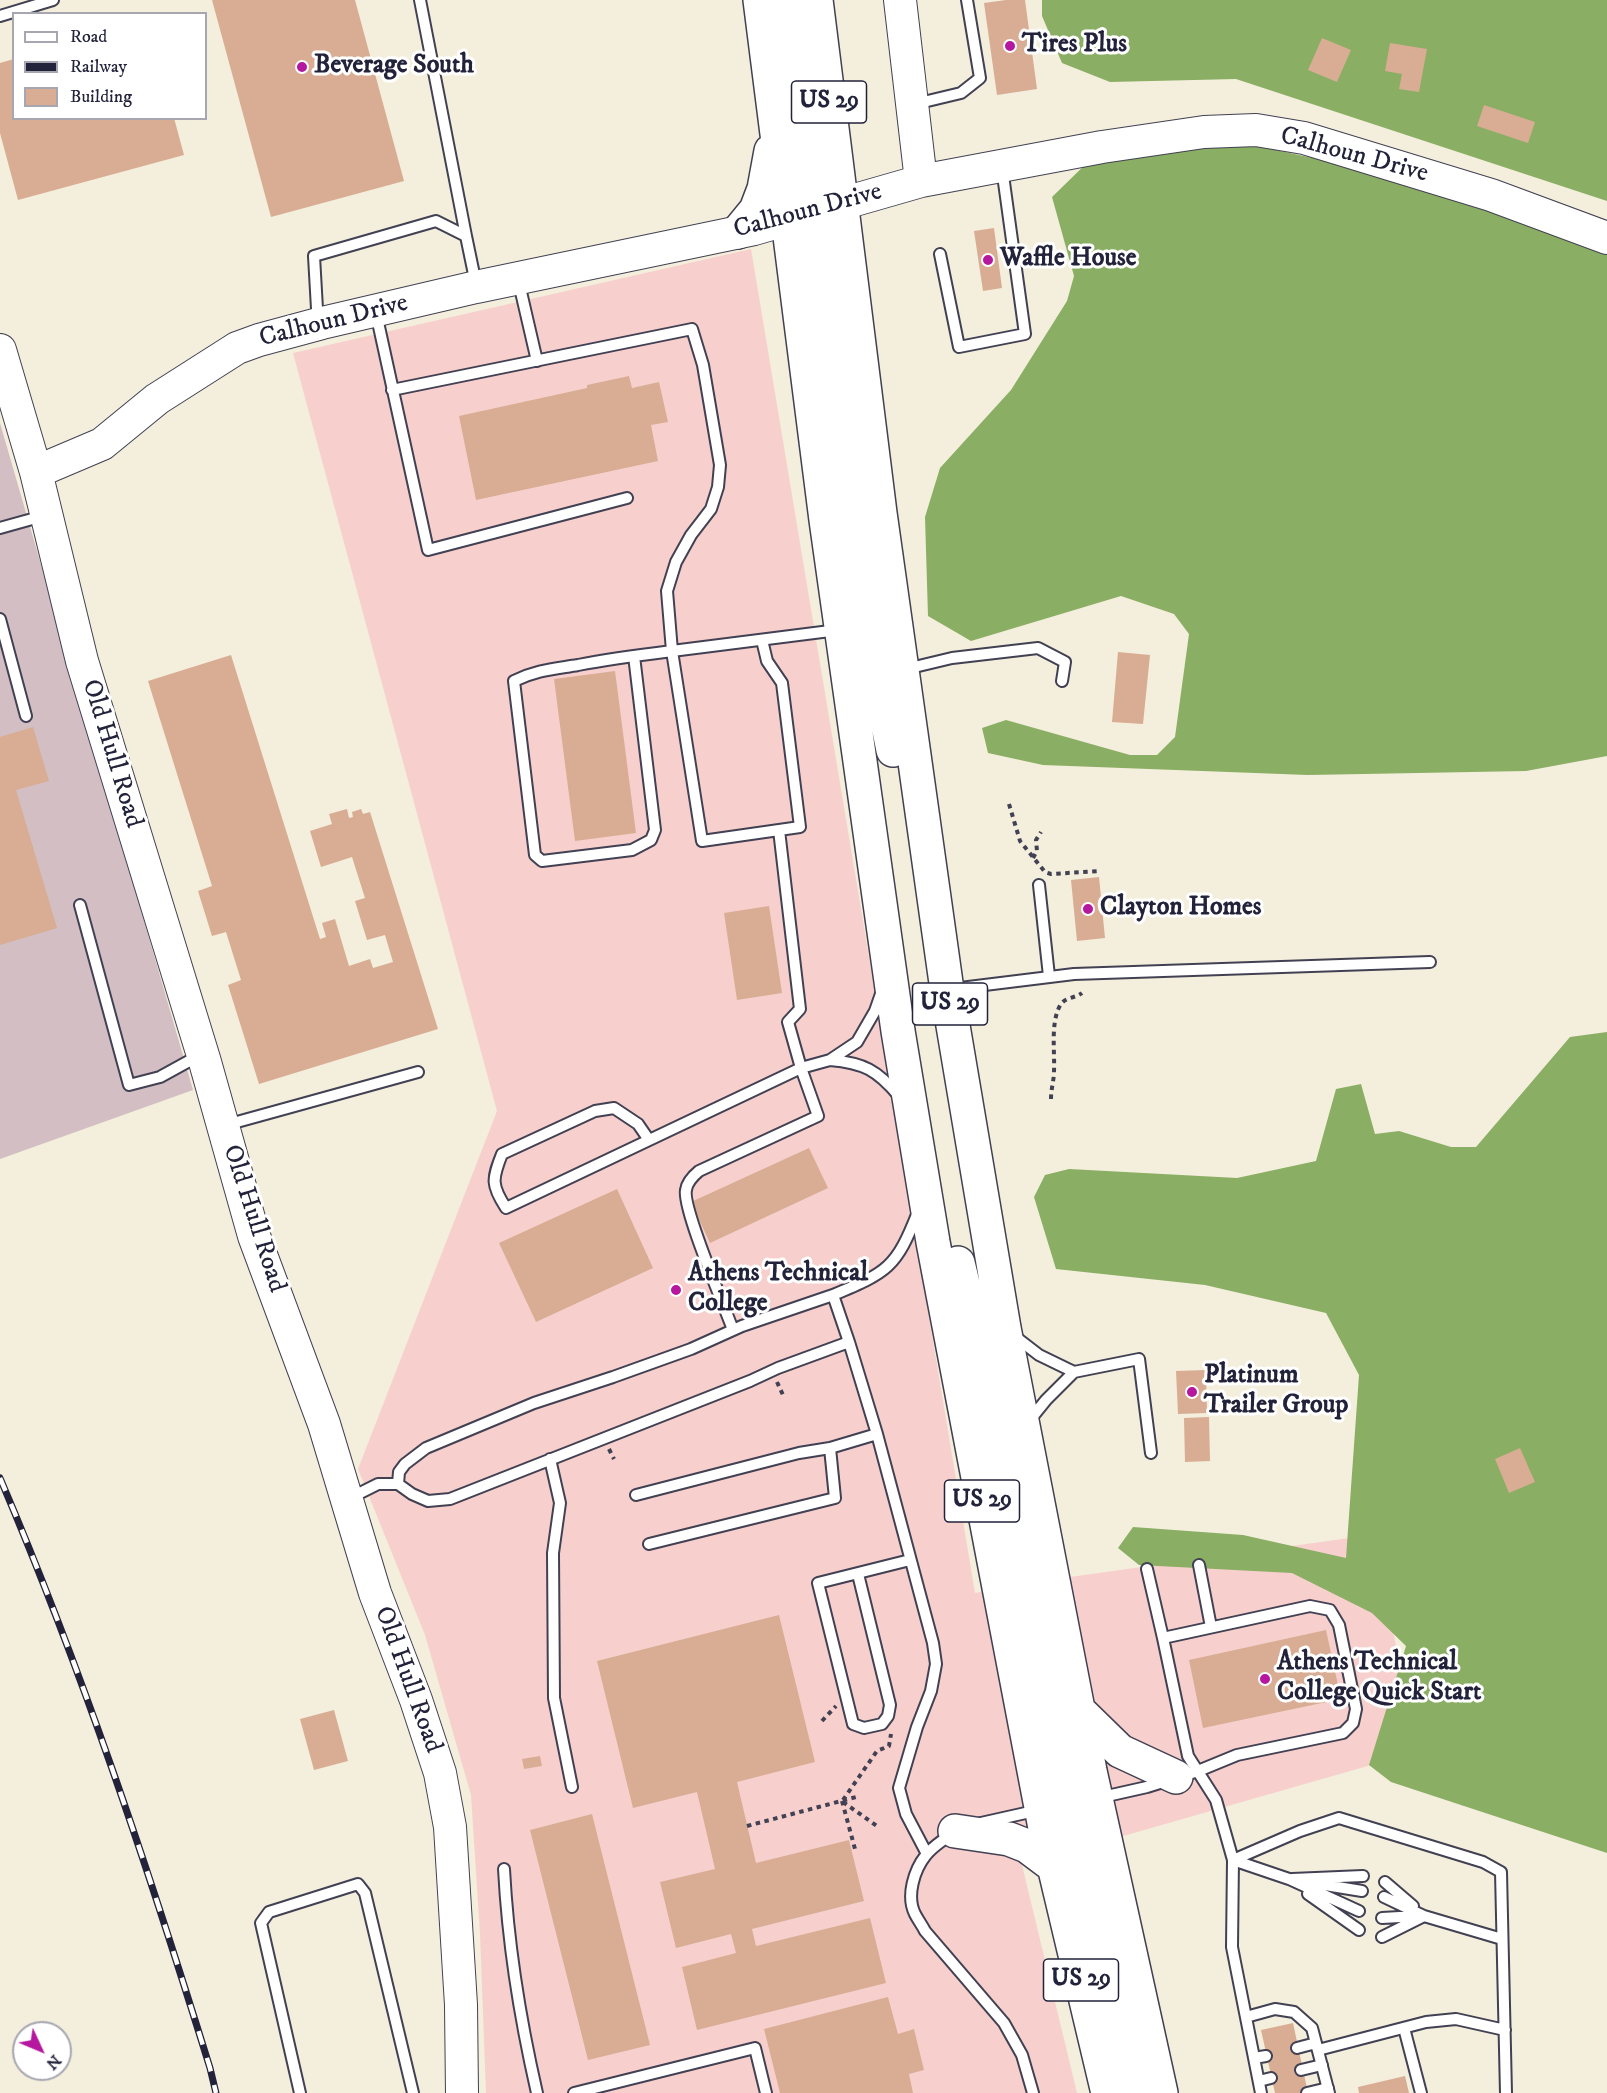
<!DOCTYPE html>
<html>
<head>
<meta charset="utf-8">
<style>
  body { margin:0 }
  #map { position:relative; width:1607px; height:2093px; overflow:hidden; background:#f4eedc; font-family:"IM FELL DW Pica",serif }
  canvas { display:block }
  .legend { position:absolute; left:12px; top:12px; width:195px; height:108px; box-sizing:border-box; background:#fff; border:2px solid #a7a7b1; margin:0; padding:8px 10px; list-style:none; font-size:18px; color:#22223b }
  .legend li { display:flex; align-items:center; gap:12px; height:30px }
  .legend b { width:30px; border:2px solid #a7a7b1 }
  .north { position:absolute; left:12px; top:2021px; width:60px; height:60px; box-sizing:border-box; background:#fff; border:2px solid #a7a7b1; border-radius:50%; rotate:134deg; font-size:16px; font-weight:700; line-height:24px; text-align:center; color:#22223b }
  .north::after { content:''; display:block; margin:auto; width:21px; height:27px; background:#b5179e; clip-path:polygon(50% 0,100% 100%,50% 72%,0 100%) }
</style>
</head>
<body>
<div id="map">
<canvas width="1607" height="2093"></canvas>
<ul class="legend">
<li><b style="height:8px;background:#fff"></b>Road</li>
<li><b style="height:8px;background:#22223b"></b>Railway</li>
<li><b style="height:16px;background:#d8ad93"></b>Building</li>
</ul>
<div class="north">N</div>
</div>
<script>
const context = document.querySelector('canvas').getContext('2d');
context.lineJoin = 'round';
function fillPath(path, color) { context.fillStyle = color; context.fill(path, 'evenodd'); }
function strokePath(path, color, width, dash) { context.strokeStyle = color; context.lineWidth = width; context.lineCap = dash ? 'butt' : 'round'; context.setLineDash(dash || []); context.stroke(path); }
function write(font, color, halo, rows, align = 'center') {
  context.font = font + ' "IM FELL DW Pica",serif'; context.lineWidth = 6; context.setLineDash([]); context.textBaseline = 'middle'; context.strokeStyle = halo; context.fillStyle = color; for (const [text, x, y, turn = 0] of rows) {
    context.save(); context.translate(x, y); context.rotate((+turn || 0) * Math.PI / 180); context.textAlign = isNaN(turn) ? turn : align; if (halo) context.strokeText(text, 0, 0); context.fillText(text, 0, 0); context.restore();
  }
}
const built = new Path2D(`
  M751,249L975,1593L1070,1577L1371,1535L1420,1751L1022,1865L1077,2093H486L480,1934L471,1795L425,1635L358,1469L497,1111L293,353Z`);
const industrial = new Path2D(`
  M0,423L193,1090L0,1159Z`);
const forest = new Path2D(`
  M1042,0H1607V201L1236,79L1110,82L1062,63L1042,16Z
  M1220,138L1415,180L1607,249V756L1526,771L1308,775L1043,765L988,753L982,728L1006,720L1130,755H1157L1175,737L1189,634L1174,614L1121,596L971,641L928,616L925,517L940,468L1011,390L1067,301L1074,276L1052,197L1090,160Z
  M1607,1032V1853L1391,1782L1369,1765L1406,1646L1372,1613L1292,1573L1139,1565L1118,1548L1133,1527L1243,1535L1346,1558L1359,1375L1326,1313L1205,1285L1056,1269L1034,1197L1045,1175L1069,1169L1237,1178L1316,1161L1336,1089L1361,1084L1375,1134L1399,1131L1451,1147H1476L1570,1037Z`);
const building = new Path2D(`
  M212,0H355L404,181L271,217Z
  M1006,0H1025L1037,89L997,95L984,3Z
  M1322,38L1351,50L1337,82L1308,70Z
  M1390,43L1427,49L1419,92L1399,89L1402,74L1385,71Z
  M14,59V118H174L184,155L18,200L0,133V63Z
  M1484,105L1535,122L1528,143L1477,126Z
  M994,228L1002,288L983,291L974,231Z
  M629,376L632,388L659,382L668,422L651,425L658,461L476,500L459,416L587,388V385Z
  M1118,652L1150,655L1143,724L1112,722Z
  M231,655L320,939L326,937L322,923L335,919L349,966L370,959L373,968L393,962L385,935L367,940L355,901L365,898L352,857L321,867L310,831L332,824L329,814L347,809L349,818L353,817L352,812L361,809L363,814L370,812L438,1029L259,1084L228,985L241,980L226,932L212,936L198,891L212,886L148,681Z
  M615,671L636,833L575,841L554,679Z
  M33,727L49,781L16,790L57,928L0,945V737Z
  M1099,877L1105,938L1077,941L1071,880Z
  M769,906L782,993L737,1000L724,913Z
  M809,1148L828,1188L710,1243L691,1202Z
  M617,1189L653,1268L536,1322L499,1243Z
  M1206,1370L1207,1413L1178,1414L1176,1371Z
  M1209,1417L1210,1461L1185,1462L1184,1418Z
  M1520,1448L1535,1482L1509,1493L1495,1459Z
  M779,1615L815,1762L737,1782L756,1863L849,1840L864,1901L752,1929L756,1946L870,1918L886,1983L697,2030L682,1967L736,1953L731,1934L676,1948L660,1882L715,1869L697,1792L633,1808L597,1661Z
  M1326,1630L1341,1699L1203,1728L1189,1660Z
  M334,1710L348,1761L314,1770L300,1719Z
  M540,1756L542,1766L524,1769L522,1759Z
  M592,1814L650,2045L588,2060L530,1830Z
  M888,1997L898,2034L914,2029L924,2070L909,2074L913,2093H780L764,2029Z
  M1293,2023L1308,2093H1275L1261,2030Z
  M1405,2076L1409,2093H1359L1358,2087Z`);
const path = new Path2D(`
  M1009,804L1020,841L1045,872L1051,874L1100,871
  M1033,858L1037,851L1036,840L1041,832
  M1051,1099C1051,1088 1054,1081 1054,1071C1055,1051 1050,1021 1061,1004C1066,997 1076,998 1082,993
  M777,1382L783,1395
  M609,1449L614,1459
  M822,1721L836,1706
  M843,1800L877,1751L889,1746L891,1734
  M842,1801L855,1849
  M843,1802L877,1826
  M747,1826L860,1796`);
const lane = new Path2D(`
  M420,0L466,236
  M0,16L53,0
  M915,104L961,93L980,78L967,0
  M940,254L959,347L1025,334L1002,168
  M518,279L537,361
  M376,313L428,550L627,498
  M322,321L317,309L314,256L436,221L466,236L476,284
  M392,390L692,329L703,365L720,465L718,487L711,509L691,535L676,562L667,591L672,651C640,655 609,659 578,665C554,669 536,670 514,681L535,855L542,861L632,850L651,840L655,830L634,656
  M0,528L43,516
  M0,619L26,716
  M762,640L767,661L782,683L800,827L702,841L672,651L838,630
  M906,669L952,658L1038,648L1065,662L1062,681
  M1039,885L1049,976
  M80,905L129,1085L160,1077L200,1055
  M952,989L1074,974L1430,962
  M830,1060C864,1063 877,1070 899,1096
  M226,1125L418,1072
  M649,1140L638,1124L614,1108L595,1111L502,1154C492,1179 491,1185 506,1208L801,1068L830,1060L857,1042L875,1011L882,991
  M733,1330C724,1305 682,1208 686,1190C687,1182 693,1176 699,1171L818,1116L801,1068L788,1022L800,1009L779,830
  M1013,1335L1039,1355L1074,1372
  M849,1342L877,1434L933,1643L936,1664L931,1691L917,1727L899,1788L906,1814L927,1854
  M1029,1421L1046,1400L1074,1372L1139,1359L1151,1453
  M550,1459L560,1503L553,1553L554,1698L572,1787
  M398,1484L399,1472L405,1464L426,1448L534,1403L613,1377L691,1349L742,1326L833,1295
  M636,1495L799,1453L830,1448L877,1434
  M348,1499L378,1484H398L412,1494L428,1501L450,1499L750,1381L778,1368L849,1342L833,1295C888,1272 896,1268 918,1212
  M649,1544L835,1498L830,1448
  M1199,1565L1211,1627
  M1147,1569L1163,1638
  M858,1574L890,1705L888,1716L882,1724L864,1728L853,1724L818,1583L910,1560
  M1098,1798L1147,1787L1198,1771L1237,1755L1343,1733L1353,1723L1356,1709L1339,1625L1330,1610L1310,1606L1163,1638L1188,1756L1216,1800L1233,1860L1232,1947L1261,2093
  M981,1823L1039,1810
  M952,1833C944,1840 933,1846 926,1855C914,1870 906,1896 915,1914C918,1920 922,1925 925,1931L1004,2023L1022,2055L1033,2093
  M1233,1860L1300,1831L1339,1818L1483,1862L1501,1872L1506,2093
  M1233,1860L1289,1879L1359,1911
  M504,1869C508,1945 520,2019 537,2093
  M1292,1879L1363,1876
  M1385,1882L1413,1906
  M1313,1883L1362,1891
  M1308,1894L1359,1930
  M1384,1897L1424,1916L1502,1939
  M1382,1918L1418,1916
  M1382,1937L1424,1916
  M1246,2017L1275,2009L1294,2012L1312,2028L1329,2093
  M1404,2028L1421,2093
  M1297,2048L1316,2043
  M1318,2050L1426,2022L1456,2019L1505,2030
  M1254,2058L1266,2056
  M1301,2070L1322,2065
  M1259,2081L1271,2078
  M300,2093L261,1923L269,1912L358,1884L365,1893L413,2093
  M574,2093L755,2048L766,2093
  M1307,2093L1328,2088`);
const secondary = new Path2D(`
  M900,0L921,181
  M0,350L36,472L82,661L205,1062L254,1236L324,1424L375,1593L416,1700L440,1773L450,1827L461,2005L462,2093
  M36,472L102,444L157,399L237,348L259,340L322,323L476,287L754,229L921,181L1102,147L1204,132L1256,130L1304,138L1491,195L1607,238`);
const highway = new Path2D(`
  M760,0L826,520L898,1031L933,1242L1045,1828L1108,2093
  M790,0L842,449L866,616L893,750
  M816,0L880,513L947,990L1004,1328L1090,1771L1161,2093
  M738,232L756,210L764,189L771,151
  M958,1263L988,1387L1104,1978L1126,2063L1136,2093
  M1078,1710L1120,1751L1176,1777
  M955,1831L1009,1839L1027,1846L1055,1867`);
const rail = new Path2D(`
  M0,1478C82,1670 148,1868 210,2068L216,2093`);
const markers = [
  [1010,46,6,"#b5179e"],
  [302,67,6,"#b5179e"],
  [988,260,6,"#b5179e"],
  [1088,909,6,"#b5179e"],
  [676,1290,6,"#b5179e"],
  [1192,1392,6,"#b5179e"],
  [1265,1679,6,"#b5179e"]
];
const shields = [
  [829,102,75],
  [950,1004,75],
  [982,1501,75],
  [1081,1980,75]
];
const shieldNames = [
  ["US 29",829,102],
  ["US 29",950,1004],
  ["US 29",982,1501],
  ["US 29",1081,1980]
];
const poiNames = [
  ["Tires Plus",1022,46],
  ["Beverage South",314,67],
  ["Waffle House",1000,260],
  ["Clayton Homes",1100,909],
  ["Athens Technical",688,1275],
  ["College",688,1305],
  ["Platinum",1204,1377],
  ["Trailer Group",1204,1407],
  ["Athens Technical",1277,1664],
  ["College Quick Start",1277,1694]
];
const streetNames = [
  ["Calhoun Drive",1354,156,15],
  ["Calhoun Drive",808,212,-15],
  ["Calhoun Drive",334,322,-14],
  ["Old Hull Road",111,754,73],
  ["Old Hull Road",253,1219,72],
  ["Old Hull Road",407,1680,70]
];
fillPath(built, '#f7d0cd');
fillPath(industrial, '#d2bec3');
fillPath(forest, '#8aae63');
fillPath(building, '#d8ad93');
strokePath(lane, '#424153', 14);
strokePath(secondary, '#424153', 34);
strokePath(highway, '#424153', 36);
strokePath(path, '#424153', 4, [4.5, 4.5]);
strokePath(lane, '#fff', 10);
strokePath(secondary, '#fff', 32);
strokePath(highway, '#fff', 33);
strokePath(rail, '#22223b', 7);
strokePath(rail, '#fff', 4.5, [14]);
for (const [x, y, r, color] of markers) { const dot = new Path2D(); dot.arc(x, y, r, 0, 2 * Math.PI); context.fillStyle = color; context.fill(dot); strokePath(dot, '#fff', 2); }
for (const [x, y, w] of shields) { const box = new Path2D(); box.roundRect(x - w / 2, y - 21, w, 42, 4.5); context.fillStyle = '#fff'; context.fill(box); strokePath(box, '#22223b', 1.5); }
write('bold 24px', '#22223b', null, shieldNames);
write('bold 26px', '#22223b', '#fff', poiNames, 'left');
write('26px', '#22223b', '#fff', streetNames);
</script>
</body>
</html>
